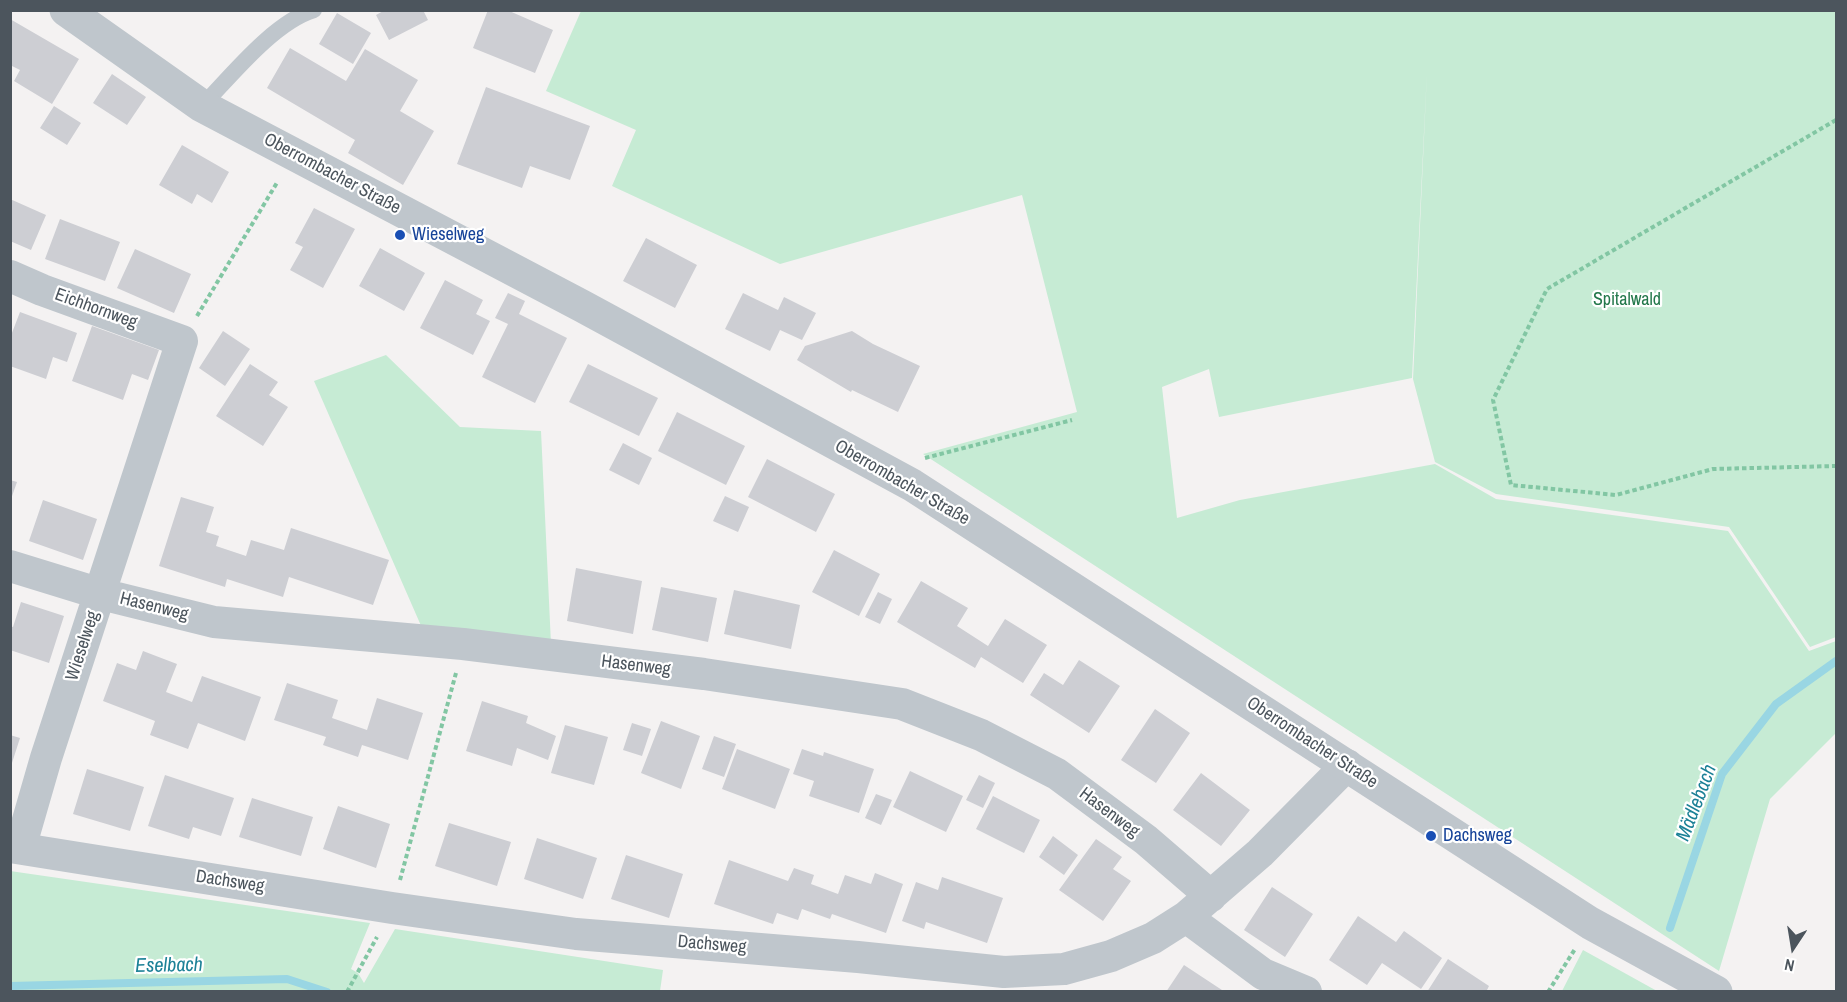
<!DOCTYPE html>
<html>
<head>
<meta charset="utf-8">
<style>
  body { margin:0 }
  #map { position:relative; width:1847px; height:1002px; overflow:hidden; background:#f4f2f2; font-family:"Archivo Narrow",sans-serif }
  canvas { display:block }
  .frame { position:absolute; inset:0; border:12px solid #4c555d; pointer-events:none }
  .north { position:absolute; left:1763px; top:918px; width:60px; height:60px; -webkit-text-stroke:4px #fff; paint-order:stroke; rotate:192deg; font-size:16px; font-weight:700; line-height:24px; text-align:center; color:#4c555d }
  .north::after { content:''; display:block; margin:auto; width:21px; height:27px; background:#4c555d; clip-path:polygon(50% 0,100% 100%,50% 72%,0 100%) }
</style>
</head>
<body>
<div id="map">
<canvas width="1847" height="1002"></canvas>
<div class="frame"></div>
<div class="north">N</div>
</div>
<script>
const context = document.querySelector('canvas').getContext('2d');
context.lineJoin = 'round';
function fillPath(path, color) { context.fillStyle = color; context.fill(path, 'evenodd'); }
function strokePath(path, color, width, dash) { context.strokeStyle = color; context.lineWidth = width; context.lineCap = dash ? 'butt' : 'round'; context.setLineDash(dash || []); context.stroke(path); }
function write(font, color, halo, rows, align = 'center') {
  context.font = font + ' "Archivo Narrow",sans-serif'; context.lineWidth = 4.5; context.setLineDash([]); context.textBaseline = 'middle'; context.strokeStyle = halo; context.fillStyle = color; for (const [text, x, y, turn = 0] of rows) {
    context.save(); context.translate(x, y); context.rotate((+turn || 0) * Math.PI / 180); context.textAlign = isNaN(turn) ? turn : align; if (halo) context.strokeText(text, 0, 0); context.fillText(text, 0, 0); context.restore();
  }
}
const green = new Path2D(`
  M581,11H1836V637L1810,647L1729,527L1496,494L1435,462L1413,379L1427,71L1412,378L1219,417L1209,369L1162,387L1177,518L1240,500L1435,464L1496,499L1728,531L1809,651L1836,641V733L1770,799L1719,971L923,454L1077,412L1022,195L780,264L612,186L636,130L546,91Z
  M386,355L460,427L541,431L551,644L422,628L314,381Z
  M10,871L370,923L351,969L358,973L364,983L395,929L663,970L660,991H11Z
  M1583,950L1657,991H1562Z`);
const stream = new Path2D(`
  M1670,928L1722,774L1776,704L1836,661
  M10,986L287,979L327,992`);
const building = new Path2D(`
  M385,10H423L428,20L389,40L376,15Z
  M488,10H507L553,30L535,73L473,48Z
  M337,13L371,33L353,64L319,44Z
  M10,19L79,59L52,104L14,81L20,70L10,65Z
  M290,48L346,81L365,49L418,80L400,111L434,131L403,185L348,153L355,140L267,88Z
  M112,74L146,97L127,125L93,103Z
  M486,87L590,126L570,180L530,166L522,188L457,164Z
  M54,106L81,123L67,145L40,128Z
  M182,145L229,172L212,203L197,194L192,204L159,185Z
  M10,199L46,215L31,250L10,241Z
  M314,208L355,229L323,288L290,270L303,247L295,243Z
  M60,219L120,242L105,281L45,259Z
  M646,238L697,265L675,308L623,281Z
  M380,248L425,273L404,311L359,286Z
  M135,249L191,274L174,313L117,288Z
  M445,280L483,300L476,314L490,321L473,355L420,328Z
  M508,293L525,301L519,314L567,338L535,403L482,377L508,324L495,318Z
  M743,293L778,310L784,297L816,313L802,340L780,330L770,351L725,329Z
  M20,312L77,333L67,362L53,357L46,379L10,366V338Z
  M92,326L159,350L148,380L132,374L123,400L72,381Z
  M223,331L250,349L225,386L199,368Z
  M852,331L873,344L920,366L898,412L852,390L851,392L797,360L805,346Z
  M250,364L278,382L269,395L288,407L263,446L216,416Z
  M588,364L658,398L639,436L569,402Z
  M677,412L745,446L726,485L658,451Z
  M623,443L652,458L639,485L609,470Z
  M767,459L835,494L816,532L748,497Z
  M10,480L17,482L11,499H10Z
  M725,496L749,507L738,532L713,521Z
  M181,497L214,507L206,532L219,536L216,546L246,556L251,540L284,550L291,528L389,560L373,605L289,577L283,597L227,579L225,587L159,566Z
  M43,500L97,519L83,560L29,541Z
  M834,550L880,574L859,616L812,592Z
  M576,568L642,581L633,634L567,621Z
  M921,581L968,608L957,626L988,646L1005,619L1047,645L1023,683L981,657L975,668L897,622Z
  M661,587L717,598L708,642L652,630Z
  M734,590L800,605L791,649L724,634Z
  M878,592L892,599L880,624L865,617Z
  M21,602L64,616L49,663L10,650V626L13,627Z
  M143,651L177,664L166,692L192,702L202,676L261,697L245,741L198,723L188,749L150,735L155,721L103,701L117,663L136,670Z
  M1079,660L1120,686L1089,733L1030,695L1044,673L1063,685Z
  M287,683L338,700L332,718L367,730L377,698L423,713L408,760L362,745L358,757L323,745L326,737L274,720Z
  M482,701L528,716L526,723L556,736L548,760L517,748L512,766L466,751Z
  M1155,709L1190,733L1156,783L1121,760Z
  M661,721L700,736L681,789L641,773Z
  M632,723L651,729L642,756L623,750Z
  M565,725L608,737L594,785L551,773Z
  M10,735L20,738L11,766H10Z
  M714,736L736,744L724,777L702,769Z
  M737,749L790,769L775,809L722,789Z
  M802,749L823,756L824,752L874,769L859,813L809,796L814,781L793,774Z
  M87,769L144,787L130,831L73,814Z
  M910,771L963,796L946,832L893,807Z
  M1201,773L1250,810L1221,846L1173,810Z
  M165,775L234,798L221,836L193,827L189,839L148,826Z
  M979,775L995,783L983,808L966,800Z
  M876,794L892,800L881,825L865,818Z
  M993,796L1040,820L1024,853L976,829Z
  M252,798L313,817L301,856L239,837Z
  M338,806L390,824L376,868L323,849Z
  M449,823L511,842L497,886L435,866Z
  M1053,836L1078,855L1064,875L1039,857Z
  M537,838L597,858L583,899L524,879Z
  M1096,839L1122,857L1113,869L1131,881L1103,921L1059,890Z
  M626,855L683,874L669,918L611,899Z
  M729,860L788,881L794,868L814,875L811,884L838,894L845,875L871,884L875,873L903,884L886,933L832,914L830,919L802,909L798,920L777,913L773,924L714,904Z
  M942,877L1003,898L987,943L926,922L924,929L902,921L916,882L938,890Z
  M1272,887L1313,914L1285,957L1244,930Z
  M1358,916L1396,942L1404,931L1442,958L1421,989L1382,963L1367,985L1329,960Z
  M1448,959L1489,986L1486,992H1427Z
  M1184,965L1225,992H1166Z`);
const path = new Path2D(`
  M1836,120L1547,289L1493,400L1511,485L1616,495L1713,469L1836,466
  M197,316L278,181
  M925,458L1072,420
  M400,880L456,673
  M347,992L377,937
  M1548,992L1575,949`);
const service = new Path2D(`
  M202,106C231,76 274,22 314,10`);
const minor = new Path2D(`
  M10,276L42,290L182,341L46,758L20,848
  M10,566L101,594L214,622L463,644L704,674L902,704L981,735L1057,774L1146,840L1211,896
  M10,847L392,908L576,934L858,957L1004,972L1064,969L1111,956L1153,938L1186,917L1260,853L1347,765
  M1186,917L1263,974L1306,992`);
const tertiary = new Path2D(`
  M66,10L202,106L582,306L912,485L1590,923L1716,992`);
const markers = [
  [400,235,6,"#1a4fb4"],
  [1431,836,6,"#1a4fb4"]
];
const streetNames = [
  ["Oberrombacher Straße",332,174,28],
  ["Eichhornweg",96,309,20],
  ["Oberrombacher Straße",902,483,30],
  ["Hasenweg",154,607,14],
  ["Wieselweg",83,646,-72],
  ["Hasenweg",636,666,7],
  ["Oberrombacher Straße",1312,743,33],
  ["Hasenweg",1109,813,37],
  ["Dachsweg",230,882,9],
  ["Dachsweg",712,945,5]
];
const transitNames = [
  ["Wieselweg",412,235],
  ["Dachsweg",1443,836]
];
const parkNames = [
  ["Spitalwald",1627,300]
];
const waterNames = [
  ["Mädlebach",1697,803,-69],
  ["Eselbach",169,966,-1]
];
fillPath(green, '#c6ebd4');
strokePath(stream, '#99d6e3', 8);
fillPath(building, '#cdced3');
strokePath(path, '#82c6a3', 4, [4.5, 3]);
strokePath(service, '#bfc6cc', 16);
strokePath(minor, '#bfc6cc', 32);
strokePath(tertiary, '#bfc6cc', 33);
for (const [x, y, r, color] of markers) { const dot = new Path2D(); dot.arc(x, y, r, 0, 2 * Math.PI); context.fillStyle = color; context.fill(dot); strokePath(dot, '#fff', 2); }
write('18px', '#4c555d', '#fff', streetNames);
write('18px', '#164399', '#fff', transitNames, 'left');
write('18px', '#23784b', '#fff', parkNames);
write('italic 20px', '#1c8197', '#fff', waterNames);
</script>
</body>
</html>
